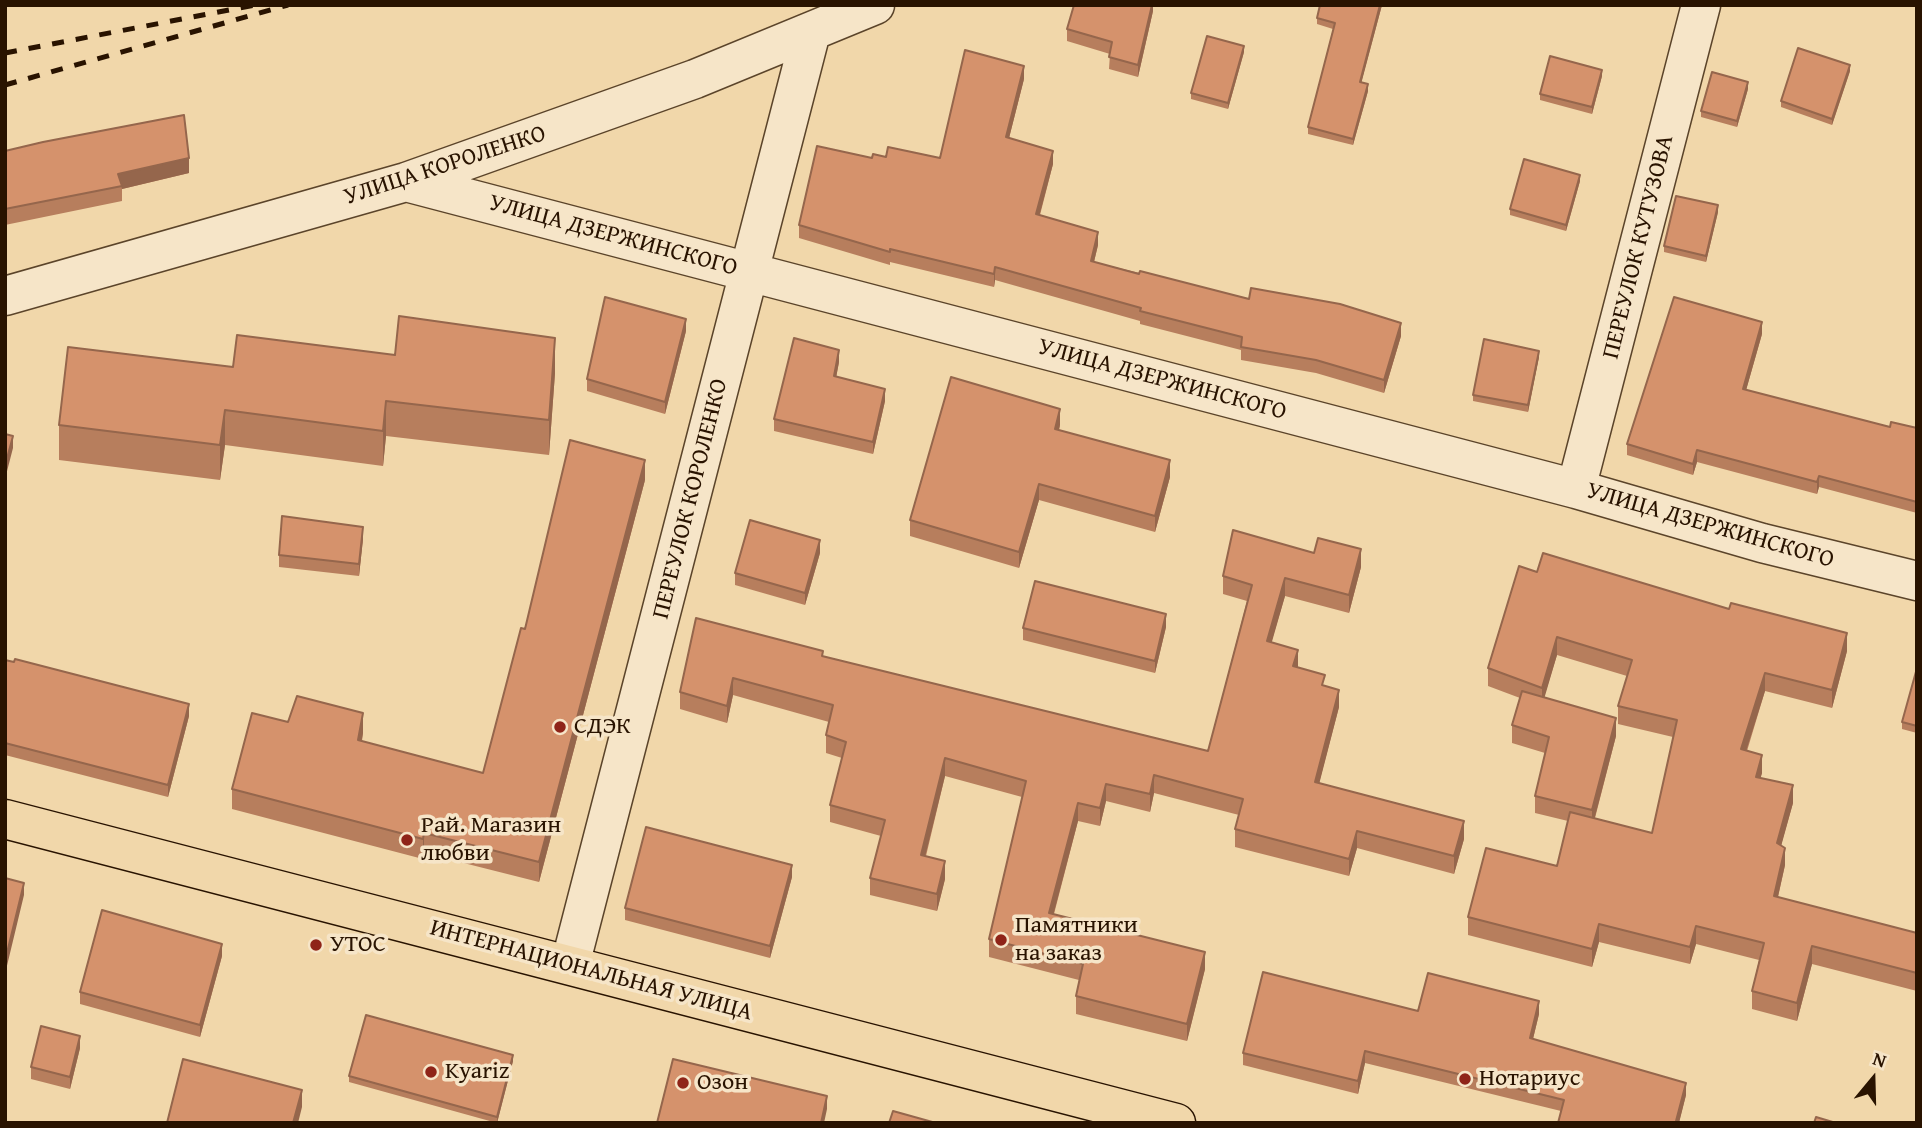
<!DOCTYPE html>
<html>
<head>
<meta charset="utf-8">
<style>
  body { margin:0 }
  #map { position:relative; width:1922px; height:1128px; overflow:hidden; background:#f1d7aa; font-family:"Gentium Book Plus",serif }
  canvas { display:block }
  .frame { position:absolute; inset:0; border:7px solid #291300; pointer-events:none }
  .north { position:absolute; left:1838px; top:1044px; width:70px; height:70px; -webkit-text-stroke:5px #f6e5c8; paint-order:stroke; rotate:19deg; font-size:19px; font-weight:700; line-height:28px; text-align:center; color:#291300 }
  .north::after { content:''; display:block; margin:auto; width:24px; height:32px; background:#291300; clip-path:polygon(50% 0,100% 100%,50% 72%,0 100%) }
</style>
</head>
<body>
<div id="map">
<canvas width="1922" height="1128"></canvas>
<div class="frame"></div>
<div class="north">N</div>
</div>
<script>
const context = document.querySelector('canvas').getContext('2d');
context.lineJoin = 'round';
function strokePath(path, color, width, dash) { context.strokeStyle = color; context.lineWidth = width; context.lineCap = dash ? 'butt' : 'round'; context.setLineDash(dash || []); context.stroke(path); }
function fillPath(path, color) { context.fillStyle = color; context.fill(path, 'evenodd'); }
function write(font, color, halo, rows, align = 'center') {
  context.font = font + ' "Gentium Book Plus",serif'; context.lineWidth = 7; context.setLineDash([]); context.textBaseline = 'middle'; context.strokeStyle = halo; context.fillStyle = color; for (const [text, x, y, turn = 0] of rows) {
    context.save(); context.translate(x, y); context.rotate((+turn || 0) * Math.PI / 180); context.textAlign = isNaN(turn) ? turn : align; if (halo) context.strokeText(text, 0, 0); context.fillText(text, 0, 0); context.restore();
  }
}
const minor = new Path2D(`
  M406,182L1576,489L1762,543L1917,581
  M5,296L406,182L695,79L875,5
  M1576,489L1701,5
  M570,965L811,32`);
const major = new Path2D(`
  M5,819L1176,1123`);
const rail = new Path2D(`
  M5,53L255,5
  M5,85L288,5`);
const wall = new Path2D(`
  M1153,5V11L1138,77L1109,69L1110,54L1067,41V29Z
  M1320,5H1382L1361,83L1368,91L1353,145L1308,134V127L1333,29L1317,24V18Z
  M1244,52L1228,109L1191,99V93Z
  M1850,71L1832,125L1781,107V101Z
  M1602,76L1592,114L1540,100V94Z
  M1024,79L1009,138L1053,164L1040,215L1098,245L1094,262L1401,336L1384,393L1316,373L1241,360V350L1140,324V321L995,280L994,287L890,262V265L799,238V225L872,158L886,157L940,158Z
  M1748,89L1737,127L1701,117V111Z
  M5,151L189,173L122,189V201L5,225Z
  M1580,181L1566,231L1510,215V209Z
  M1718,212L1706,262L1664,252V246Z
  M686,331L665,414L587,391V379Z
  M1762,334L1746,390L1890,427L1917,428V513L1819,487L1817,494L1697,462L1693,475L1627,455V444Z
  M395,355L555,373L549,455L386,436L383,466L225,445L220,480L59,460V425L233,367Z
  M1539,357L1528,412L1473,401V395Z
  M839,362L836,377L885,401L873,454L774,431V419Z
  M1060,425L1059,430L1170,477L1155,532L1039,500L1019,568L910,536V520Z
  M645,480L539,882L424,853L423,859L232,809V789L363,733L362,741L483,773L525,629Z
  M363,539L359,576L279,567V555Z
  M820,553L805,605L735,585V573Z
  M1361,567L1349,613L1285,596L1271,643L1298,667L1325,686L1339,707L1319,783L1464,839L1454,874L1357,848L1349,876L1235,847V829L1239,815L1154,793L1150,812L1106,801L1100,826L1078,821L1054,914L1205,969L1187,1041L1076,1014V996L1079,980L989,957V939L1022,797L945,776L926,856L945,879L937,911L870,895V878L881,836L830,822V805L842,758L826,753V735L829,722L733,695L727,723L680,709V692L696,618L823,657L1208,751L1247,601L1223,594V576Z
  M1537,572L1847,651L1832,708L1765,691L1747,751L1762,773L1760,778L1793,803L1781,845L1785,865L1778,897L1917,933V991L1812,964L1797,1021L1752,1009V991L1759,960L1696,944L1690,964L1599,942L1592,967L1468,935V917L1557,866L1568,821L1535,813V796L1545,753L1512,743V725L1520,698L1488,686V668ZM1557,655L1627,676L1618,706V724L1673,737L1652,833L1595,818L1616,736L1544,697Z
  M1166,627L1155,673L1023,640V628Z
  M5,660L189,716L168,797L5,755Z
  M1917,668V733L1902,729V722Z
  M792,877L770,958L625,920V908Z
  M222,956L200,1037L80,1004V992Z
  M1418,1011L1539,1014L1533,1039L1686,1095L1679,1122L1561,1111L1365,1063L1358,1094L1243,1065V1053Z
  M80,1048L70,1089L31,1079V1067Z
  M513,1061L497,1123L349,1082V1076Z`);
const shadedWall = new Path2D(`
  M1152,5H1153V11L1138,77V65Z
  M1380,5H1382L1360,88V82Z
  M1244,46V52L1228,109V103Z
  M1850,65V71L1832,125V119Z
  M1024,66V79L1006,150V137Z
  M1602,70V76L1592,114V107Z
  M1748,82V89L1737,127V121Z
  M1368,84V91L1353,145V139Z
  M1053,151V164L1036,228V214Z
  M189,158V173L122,189L118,174Z
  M1580,175V181L1566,231V225Z
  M1718,205V212L1706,262V256Z
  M1098,232V245L1091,274V261Z
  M995,267V280L994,287V274Z
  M686,319V331L665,414V402Z
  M1762,322V334L1743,401V389Z
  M1401,323V336L1384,393V380Z
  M555,338V373L549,455V420Z
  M839,350V362L834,389V376Z
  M1539,351V357L1528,412V405Z
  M885,389V401L873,454V442Z
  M386,401V436L383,466V431Z
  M1060,409V425L1055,446V429Z
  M225,410V445L220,480V445Z
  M13,436V448L5,479V466Z
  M1697,450V462L1693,475V464Z
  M645,460V480L539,882V862Z
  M1170,460V477L1155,532V516Z
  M1819,476V487L1817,494V482Z
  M1039,484V500L1019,568V552Z
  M363,527V539L359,576V564Z
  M820,540V553L805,605V593Z
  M1361,549V567L1349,613V595Z
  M1285,578V596L1267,659V641Z
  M1166,614V627L1155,673V661Z
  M1847,633V651L1832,708V690Z
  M1557,637V655L1542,706V688Z
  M1298,650V667L1293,666Z
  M1765,673V691L1741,767V749Z
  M733,678V695L727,723V706Z
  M1339,690V707L1315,800V782Z
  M189,704V716L168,797V785Z
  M363,713V733L358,760V740Z
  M1616,718V736L1592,828V810Z
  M1762,755V773L1756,795V777Z
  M945,758V776L921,873V855Z
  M1154,775V793L1150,812V794Z
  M1106,784V801L1100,826V808Z
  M1793,785V803L1777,861V843Z
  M1078,803V821L1049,931V913Z
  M1464,821V839L1454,874V856Z
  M1357,831V848L1349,876V859Z
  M424,833V853L423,859V839Z
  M1785,848V865L1774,914V896Z
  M945,861V879L937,911V894Z
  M792,865V877L770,958V946Z
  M24,883V895L5,974V961Z
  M1599,924V942L1592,967V949Z
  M1696,926V944L1690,964V947Z
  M222,944V956L200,1037V1025Z
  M1812,946V964L1797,1021V1003Z
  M1205,952V969L1187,1041V1024Z
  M1539,1001V1014L1530,1051V1038Z
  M80,1036V1048L70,1089V1077Z
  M1365,1051V1063L1358,1094V1081Z
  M513,1055V1061L497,1123V1117Z
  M1686,1083V1095L1679,1123H1676Z
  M302,1090V1107L298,1123H293Z
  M827,1096V1109L824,1123H821Z`);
const building = new Path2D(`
  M1074,5H1152L1138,65L1109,57L1112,42L1067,29Z
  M1320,5H1380L1360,82L1368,84L1353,139L1308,127L1335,23L1317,18Z
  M1207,36L1244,46L1228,103L1191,93Z
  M1798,48L1850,65L1832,119L1781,101Z
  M965,50L1024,66L1006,137L1053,151L1036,214L1098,232L1091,261L1139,274L1140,271L1249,299L1251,288L1340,304L1401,323L1384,380L1316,360L1241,347L1242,337L1140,311L1141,308L995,267L994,274L890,249V252L799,225L817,146L872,158L873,154L886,157L888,147L940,158Z
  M1550,56L1602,70L1592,107L1540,94Z
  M1712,72L1748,82L1737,121L1701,111Z
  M184,115L189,158L118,174L122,186L5,209V151L43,142Z
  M1524,159L1580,175L1566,225L1510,209Z
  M1676,196L1718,205L1706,256L1664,246Z
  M605,297L686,319L665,402L587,379Z
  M1674,297L1762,322L1743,389L1890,427L1891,422L1917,428V502L1819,476L1817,482L1697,450L1693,464L1627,444Z
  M399,316L555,338L549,420L386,401L383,431L225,410L220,445L59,425L68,347L233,367L237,335L395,355Z
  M794,338L839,350L834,376L885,389L873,442L774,419Z
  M1484,339L1539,351L1528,405L1473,395Z
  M951,377L1060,409L1055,429L1170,460L1155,516L1039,484L1019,552L910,520Z
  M5,434L13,436L5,466Z
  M570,440L645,460L539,862L424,833L423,839L232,789L252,713L288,722L297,696L363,713L358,740L483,773L521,628L525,629Z
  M282,516L363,527L359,564L279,555Z
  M750,520L820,540L805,593L735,573Z
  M1233,530L1314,553L1318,538L1361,549L1349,595L1285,578L1267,641L1298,650L1293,666L1325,675L1322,685L1339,690L1315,782L1464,821L1454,856L1357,831L1349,859L1235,829L1243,799L1154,775L1150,794L1106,784L1100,808L1078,803L1049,913L1205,952L1187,1024L1076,996L1083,964L989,939L1026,781L945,758L921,855L945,861L937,894L870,878L885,820L830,805L846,742L826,735L833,705L733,678L727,706L680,692L696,618L823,651L822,656L1208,751L1252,585L1223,576Z
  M1543,553L1729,609L1731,603L1847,633L1832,690L1765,673L1741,749L1762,755L1756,777L1793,785L1777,843L1785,848L1774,896L1917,933V973L1812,946L1797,1003L1752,991L1764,943L1696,926L1690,947L1599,924L1592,949L1468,917L1486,848L1557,866L1570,812L1652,833L1677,720L1618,706L1632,660L1557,637L1542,688L1488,668L1519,566L1537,572Z
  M1035,581L1166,614L1155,661L1023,628Z
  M15,659L189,704L168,785L5,743V660L14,662Z
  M1917,668V726L1902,722Z
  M1522,691L1616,718L1592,810L1535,796L1549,737L1512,725Z
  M646,827L792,865L770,946L625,908Z
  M5,878L24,883L5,961Z
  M102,910L222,944L200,1025L80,992Z
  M1263,972L1418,1011L1428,973L1539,1001L1530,1038L1686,1083L1676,1121L1682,1123H1558L1564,1100L1365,1051L1358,1081L1243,1053Z
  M366,1015L513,1055L497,1117L349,1076Z
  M41,1026L80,1036L70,1077L31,1067Z
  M183,1059L302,1090L293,1123H167Z
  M673,1059L827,1096L821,1123H657Z
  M893,1111L936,1123H889Z
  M1816,1117L1836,1123H1814Z`);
const markers = [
  [560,727,7,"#8f2418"],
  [407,840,7,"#8f2418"],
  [1001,940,7,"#8f2418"],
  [316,945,7,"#8f2418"],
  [431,1072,7,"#8f2418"],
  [1465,1079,7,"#8f2418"],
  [683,1083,7,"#8f2418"]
];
const streetNames = [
  ["УЛИЦА КОРОЛЕНКО",445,166,-18],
  ["УЛИЦА ДЗЕРЖИНСКОГО",613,236,15],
  ["ПЕРЕУЛОК КУТУЗОВА",1639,247,-76],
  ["УЛИЦА ДЗЕРЖИНСКОГО",1162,380,15],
  ["ПЕРЕУЛОК КОРОЛЕНКО",691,499,-76],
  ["УЛИЦА ДЗЕРЖИНСКОГО",1710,526,16],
  ["ИНТЕРНАЦИОНАЛЬНАЯ УЛИЦА",591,971,15]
];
const poiNames = [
  ["СДЭК",574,727],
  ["Рай. Магазин",421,826],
  ["любви",421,854],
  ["Памятники",1015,926],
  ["на заказ",1015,954],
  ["УТОС",330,945],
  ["Kyariz",445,1072],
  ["Нотариус",1479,1079],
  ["Озон",697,1083]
];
strokePath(minor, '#5b442a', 41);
strokePath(major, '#291300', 41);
strokePath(minor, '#f6e5c8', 38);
strokePath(major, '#f1d7aa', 38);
strokePath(rail, '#291300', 5, [12, 12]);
fillPath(wall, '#b77e5d');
fillPath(shadedWall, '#95664c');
fillPath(building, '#d5926c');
strokePath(building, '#95664c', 2);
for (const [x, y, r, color] of markers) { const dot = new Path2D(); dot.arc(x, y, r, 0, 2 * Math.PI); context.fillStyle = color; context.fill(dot); strokePath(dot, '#f6e5c8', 2.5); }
write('24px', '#291300', '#f6e5c8', streetNames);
write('24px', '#291300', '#f6e5c8', poiNames, 'left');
</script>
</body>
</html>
